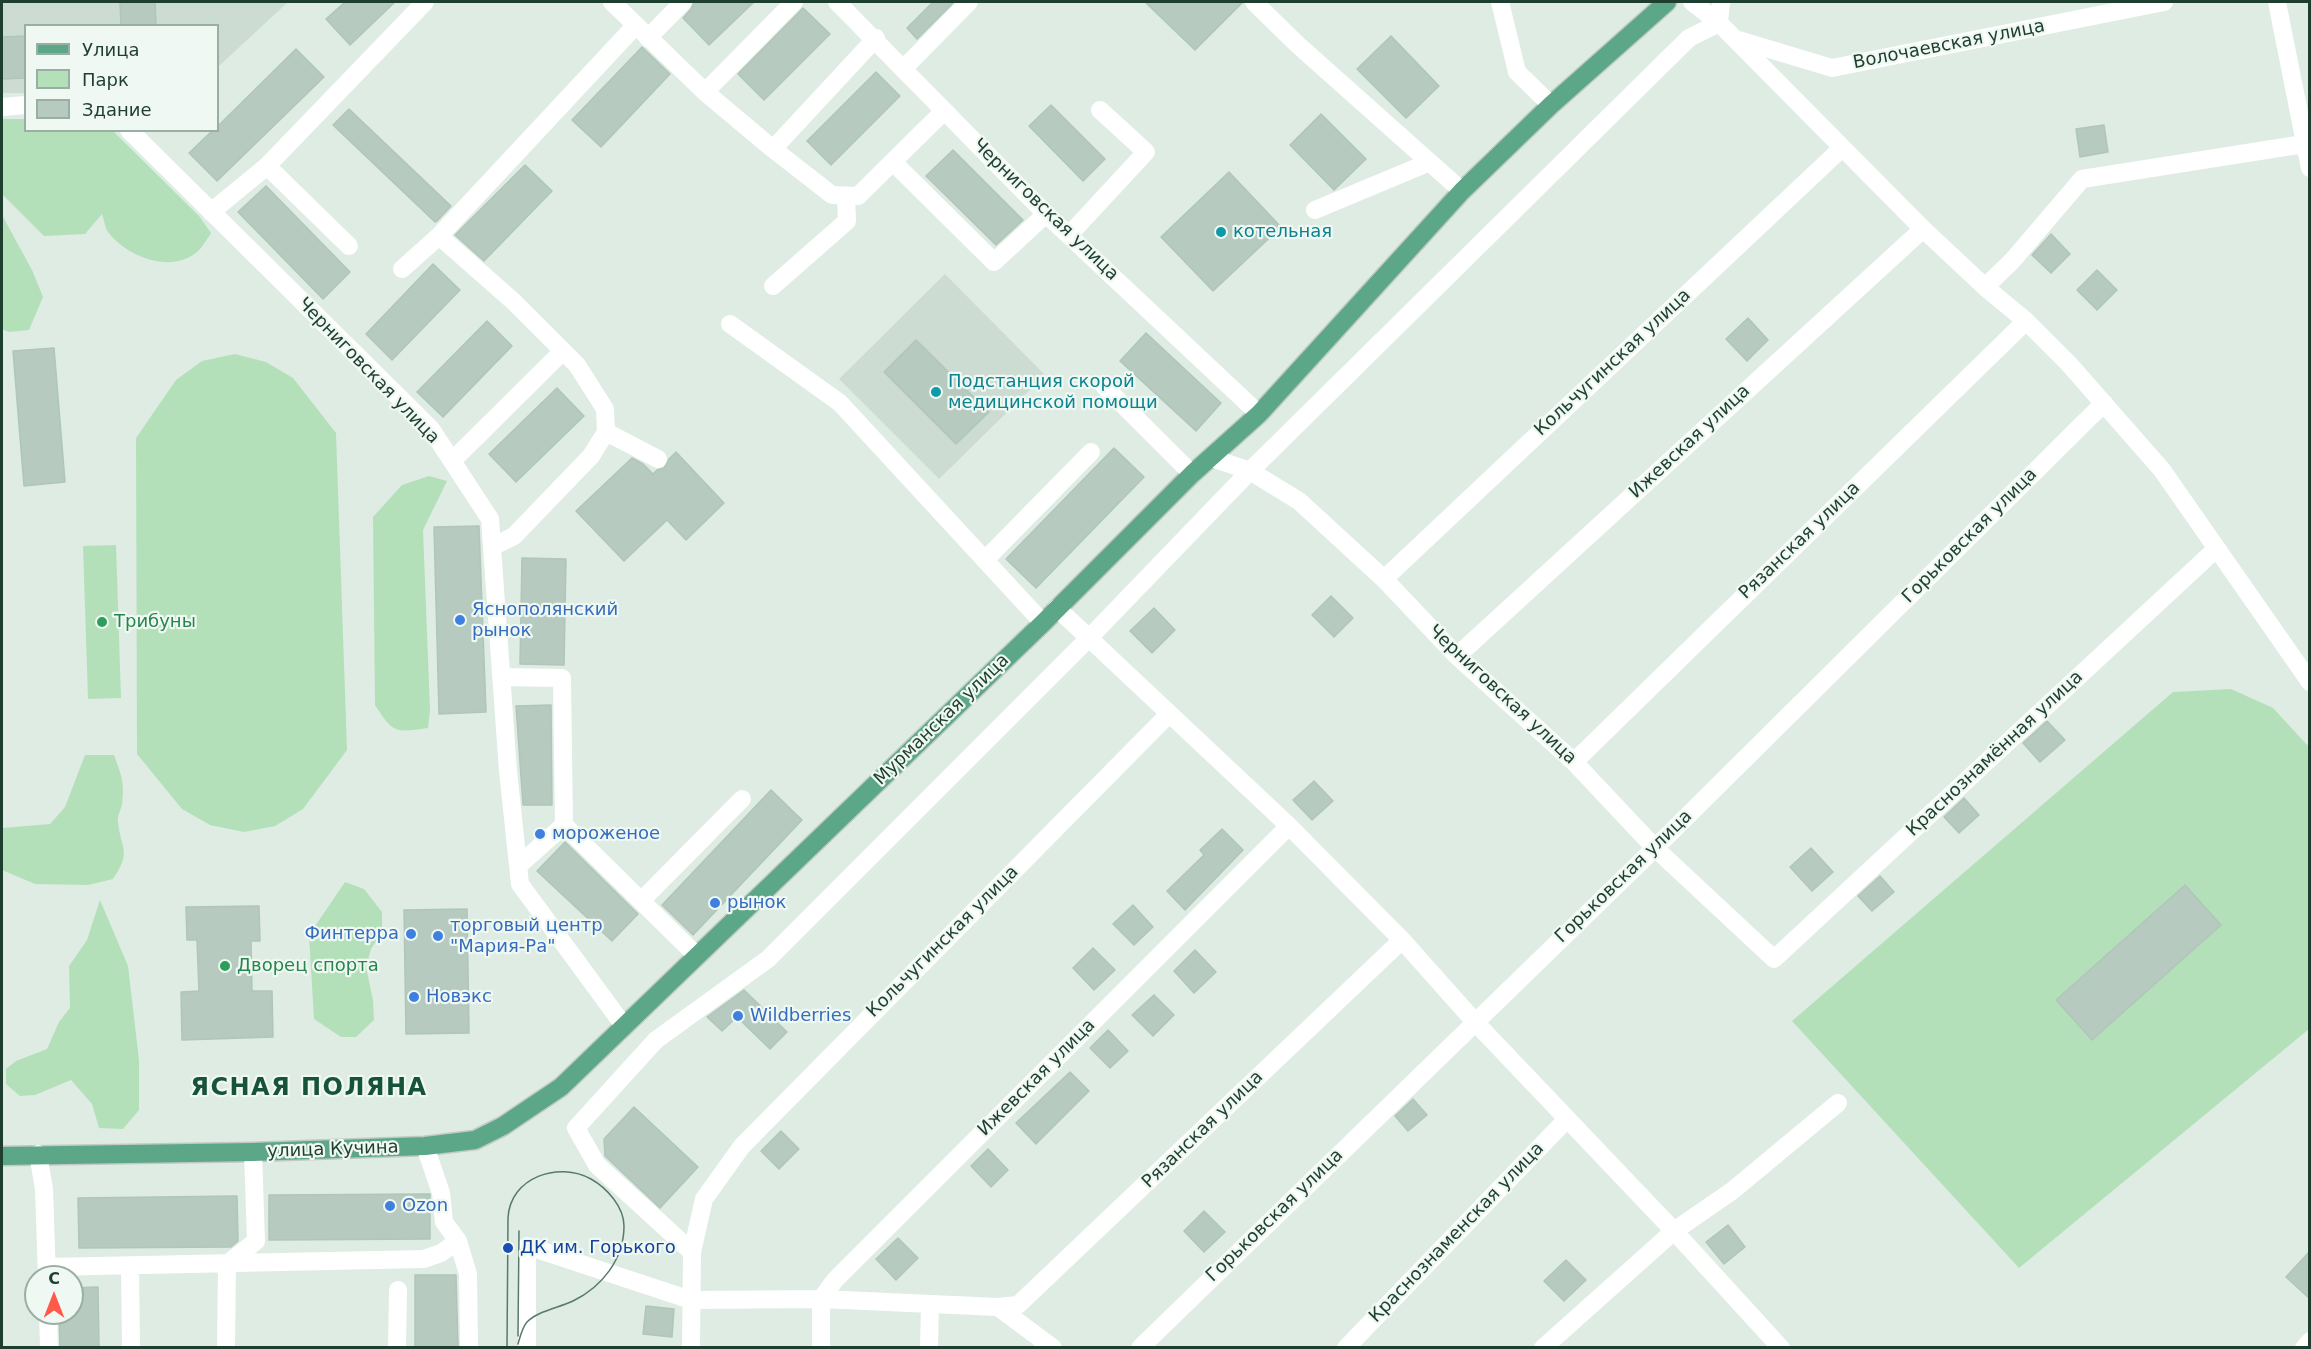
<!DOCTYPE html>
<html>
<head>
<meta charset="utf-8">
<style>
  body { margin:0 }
  #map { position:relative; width:2311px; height:1349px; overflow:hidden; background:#deece4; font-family:"DejaVu Sans",sans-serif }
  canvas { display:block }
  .frame { position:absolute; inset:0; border:3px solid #1e3e30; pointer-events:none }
  .legend { position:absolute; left:24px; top:24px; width:195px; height:108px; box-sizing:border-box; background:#eff8f2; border:2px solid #9baea4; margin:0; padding:8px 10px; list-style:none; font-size:18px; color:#1e3e30 }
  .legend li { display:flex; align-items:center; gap:12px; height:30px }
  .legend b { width:30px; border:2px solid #9baea4 }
  .north { position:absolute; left:24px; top:1265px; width:60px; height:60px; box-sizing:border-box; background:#eff8f2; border:2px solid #9baea4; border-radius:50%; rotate:0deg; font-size:16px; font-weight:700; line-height:24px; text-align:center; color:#1e3e30 }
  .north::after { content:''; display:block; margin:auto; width:21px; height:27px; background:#ff5a49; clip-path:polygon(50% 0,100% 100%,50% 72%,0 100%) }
</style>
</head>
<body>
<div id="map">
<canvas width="2311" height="1349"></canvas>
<div class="frame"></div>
<ul class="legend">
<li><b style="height:8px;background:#5da789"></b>Улица</li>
<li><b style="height:16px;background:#b4e0b9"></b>Парк</li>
<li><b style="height:16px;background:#b6cabf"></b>Здание</li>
</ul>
<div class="north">С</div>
</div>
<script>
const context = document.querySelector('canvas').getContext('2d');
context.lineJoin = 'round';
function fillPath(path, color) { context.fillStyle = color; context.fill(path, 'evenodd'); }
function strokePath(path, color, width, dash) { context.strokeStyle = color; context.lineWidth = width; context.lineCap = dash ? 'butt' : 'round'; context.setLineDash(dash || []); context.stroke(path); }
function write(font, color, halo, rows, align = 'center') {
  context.font = font + ' "DejaVu Sans",sans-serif'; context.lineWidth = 4.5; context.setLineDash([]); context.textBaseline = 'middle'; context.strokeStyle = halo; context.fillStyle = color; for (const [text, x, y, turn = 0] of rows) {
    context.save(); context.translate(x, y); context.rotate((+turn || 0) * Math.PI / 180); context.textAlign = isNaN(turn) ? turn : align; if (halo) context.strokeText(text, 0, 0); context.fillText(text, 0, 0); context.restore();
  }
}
const built = new Path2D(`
  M2,2H288L218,67V26H26L25,93H2Z
  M945,274L1045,375L939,479L839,379Z`);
const green = new Path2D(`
  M2,119H25L26,130L113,131L199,216L211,233C207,239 202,248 197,252C171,274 127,257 108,232C105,228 104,219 102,214L85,234L44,236L2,194Z
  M2,215L32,270L43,297L29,330L9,332L2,329Z
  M235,354L266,362L293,378L336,433L347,750L303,809L275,826L244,832L210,825L182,809L137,754L136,438L176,380L202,361Z
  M429,476L447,481L423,530L430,710L428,728C395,733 393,733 375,705L373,517L402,485Z
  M116,545L121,698L88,699L83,546Z
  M2231,689L2273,708L2309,747V1029L2019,1268L1792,1021L2173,692Z
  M85,755H114C121,774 125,783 122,804C121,810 117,816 118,822C121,850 132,851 113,879L88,885L35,884L2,870V828L50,824L65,807Z
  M345,882L364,889L382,912V932L371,949L366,967L373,1000L374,1020L356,1037H341L314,1019L309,935Z
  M100,900L128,966L139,1060V1110L123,1129L99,1128L92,1104L71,1080L35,1095L20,1096L6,1084V1069L16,1061L47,1049L59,1022L70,1008L69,966L87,940Z`);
const building = new Path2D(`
  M120,2H155L156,26H121Z
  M345,2H395L350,45L326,19Z
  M694,2H754L709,45L683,18L691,9Z
  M933,2H954L917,39L907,28Z
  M1145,2H1243L1195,50Z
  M803,8L830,34L764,100L738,74Z
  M26,36V78L2,79V37Z
  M1391,36L1439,86L1406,118L1357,69Z
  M642,47L670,74L601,147L572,120Z
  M296,49L324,77L217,181L189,153L213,130H218V126Z
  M876,72L900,96L831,165L807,141Z
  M1051,105L1105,159L1083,181L1029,126Z
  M349,109L451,206L437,221L435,222L333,125Z
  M1321,114L1366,159L1334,190L1290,145Z
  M2104,125L2108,152L2080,157L2076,129Z
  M953,150L1023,220L996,245L926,176Z
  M525,165L552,191L484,261L455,235Z
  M1229,172L1281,227L1213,291L1161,237Z
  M266,186L350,272L323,299L238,212Z
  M2051,234L2070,254L2051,273L2032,255Z
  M433,264L460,290L392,360L366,334Z
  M2097,270L2117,290L2097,310L2077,290Z
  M1748,318L1768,340L1747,361L1726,339Z
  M487,321L512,346L443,417L417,392Z
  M1146,333L1221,403L1196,431L1120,361Z
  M916,340L989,412L956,444L884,372Z
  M54,348L65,482L24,486L13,351Z
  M557,388L584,416L516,482L489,454Z
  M1114,448L1144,477L1036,588L1006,559Z
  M676,452L724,503L686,540L667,520L624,561L576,511L632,458L643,464L653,474L657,470L664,468L669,459Z
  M479,526L486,712L439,714L434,527Z
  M522,558L566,559L564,665L520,664Z
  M1331,596L1353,618L1334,637L1312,615Z
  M1154,608L1175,630L1152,653L1130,631Z
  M551,705L552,805H523L516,706Z
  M2047,721L2065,740L2040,762L2023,743Z
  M1314,781L1333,801L1312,820L1293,800Z
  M771,790L802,820L693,935L662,905Z
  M1964,798L1979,815L1959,833L1944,817Z
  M1222,829L1243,850L1185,910L1167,891L1204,855L1200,850Z
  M565,842L638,914L612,941L537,871Z
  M1811,848L1833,872L1812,891L1790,867Z
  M1880,876L1894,892L1872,911L1858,896Z
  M2185,885L2221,925L2092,1040L2056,1000Z
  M1133,905L1153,927L1134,945L1113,924Z
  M259,906L260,941H251L252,991H272L273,1037L182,1040L181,992L199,991L197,940H187L186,907Z
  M467,909L469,1033L406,1034L404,910Z
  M1093,948L1115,970L1094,990L1073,968Z
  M1195,950L1216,972L1194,993L1174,971Z
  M744,990L787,1032L770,1049L737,1017L722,1031L707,1017Z
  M1154,995L1174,1015L1153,1036L1132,1015Z
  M1108,1030L1128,1051L1110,1068L1090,1048Z
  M1070,1072L1089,1091L1036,1144L1016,1123Z
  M1413,1099L1427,1115L1408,1131L1395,1116Z
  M634,1107L698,1167L660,1208L605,1156L604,1139Z
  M781,1131L799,1149L779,1169L761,1151Z
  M988,1149L1008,1170L991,1187L971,1166Z
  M430,1194V1239L269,1240V1195Z
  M237,1196L238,1241L231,1247L79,1248L78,1198Z
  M1204,1211L1225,1232L1204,1252L1184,1231Z
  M1728,1225L1745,1247L1724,1264L1706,1242Z
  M898,1238L918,1258L896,1280L876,1259Z
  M2310,1251V1299L2286,1277Z
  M1566,1260L1586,1280L1564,1301L1544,1281Z
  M415,1275H456L458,1347H415Z
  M98,1287L99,1347H60L59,1313H72V1288Z
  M646,1306L674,1309L672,1337L643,1334Z`);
const minor = new Path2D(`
  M612,2L705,92L773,149L832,195L858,196L944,111
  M837,2L1046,214L1259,414
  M1254,2L1298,45L1462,191
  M1500,2L1517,72L1551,105
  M1692,2L1719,23L1923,229L1985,287L2026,321L2069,364L2162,470L2310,682
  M2277,2L2310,168
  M648,38L683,2
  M1739,40L1832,68L2164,2
  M903,69L969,2
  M705,92L794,2
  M2,107L26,105
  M129,130L431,429L490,519L508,771L520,884L624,1026
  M773,149L876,38
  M893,162L994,262L1046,214
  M267,166L349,246
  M1315,210L1430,162
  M211,212L267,166L425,2
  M1069,235L1146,152L1100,110
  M439,236L513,301L577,365L605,409L606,432L591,456L514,536L492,547
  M402,269L439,236L636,25
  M773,286L847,221L846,196
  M1985,287L2012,261L2082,179L2304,144
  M730,324L840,403L1043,623
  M1104,386L1192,474
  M606,432L658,459
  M1212,458L1250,471L1299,501L1384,579L1457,656L1574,762L1655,848L1774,959L2216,549
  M452,461L563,351
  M985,560L1091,452
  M1384,579L1842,148
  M1057,608L1289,826L1402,940L1475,1022L1674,1231L1781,1348
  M1457,656L1923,229
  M501,677L562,678L564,825
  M1574,762L2026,321
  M518,866L564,825L697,956
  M641,901L742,799
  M425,1146L441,1193L444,1222L458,1241L468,1274L469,1348
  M38,1154L44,1189L47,1277
  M692,1252L597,1165L576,1128L656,1040L768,959L1089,638L1250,471L1689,38L1719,23L1721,2
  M130,1266L131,1348
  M47,1267L424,1259L441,1253L458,1241
  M998,1307L1018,1305L1402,940
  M48,1313L49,1348
  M226,1348L227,1264L256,1241L253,1152
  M397,1348L398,1290
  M527,1348V1246L691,1300L821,1299L998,1307L1053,1348
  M691,1348L692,1252L704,1199L742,1146L1169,714
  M821,1348V1299L835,1280L1289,826
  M929,1348L930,1304
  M1140,1348L1655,848L2104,403
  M1346,1348L1567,1119
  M1543,1348L1674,1231L1732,1191L1838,1103
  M2304,1348L2310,1341`);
const major = new Path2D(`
  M2,1156L253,1152L425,1146L475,1140L503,1126L561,1087L1043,623L1192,474L1259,414L1462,191L1551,105L1667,2`);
const tram = new Path2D(`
  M518,1336L519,1231
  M507,1348L508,1218C510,1177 559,1161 591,1179C607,1188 624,1207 624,1226C624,1259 602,1287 573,1301C558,1308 538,1311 527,1322C522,1328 520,1337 518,1344`);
const markers = [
  [1221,232,6,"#0f9aa8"],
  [936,392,6,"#0f9aa8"],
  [460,620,6,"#3f7fe0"],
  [102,622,6,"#2e9e5b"],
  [540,834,6,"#3f7fe0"],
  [715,903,6,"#3f7fe0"],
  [411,934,6,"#3f7fe0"],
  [438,936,6,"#3f7fe0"],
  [225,966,6,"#2e9e5b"],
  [414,997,6,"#3f7fe0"],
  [738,1016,6,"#3f7fe0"],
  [390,1206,6,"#3f7fe0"],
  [508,1248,6,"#1a4fb4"]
];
const streetNames = [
  ["Волочаевская улица",1949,45,-11],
  ["Черниговская улица",1045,210,44],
  ["Кольчугинская улица",1613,363,-43],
  ["Черниговская улица",368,371,46],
  ["Ижевская улица",1690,442,-43],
  ["Горьковская улица",1970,536,-45],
  ["Рязанская улица",1800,541,-44],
  ["Черниговская улица",1502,695,43],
  ["Мурманская улица",942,720,-44],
  ["Краснознамённая улица",1995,754,-43],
  ["Горьковская улица",1624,877,-44],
  ["Кольчугинская улица",943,942,-45],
  ["Ижевская улица",1037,1078,-45],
  ["Рязанская улица",1203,1130,-44],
  ["улица Кучина",333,1150,-2],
  ["Горьковская улица",1275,1216,-44],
  ["Краснознаменская улица",1457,1233,-46]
];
const cultureNames = [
  ["котельная",1233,232],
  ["Подстанция скорой",948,382],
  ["медицинской помощи",948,403]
];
const shopNames = [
  ["Яснополянский",472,610],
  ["рынок",472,631],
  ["мороженое",552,834],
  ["рынок",727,903],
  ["торговый центр",450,926],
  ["\"Мария-Ра\"",450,947],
  ["Финтерра",399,934,"right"],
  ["Новэкс",426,997],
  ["Wildberries",750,1016],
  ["Ozon",402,1206]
];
const leisureNames = [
  ["Трибуны",114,622],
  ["Дворец спорта",237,966]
];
const transitNames = [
  ["ДК им. Горького",520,1248]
];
const districtNames = [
  ["ЯСНАЯ ПОЛЯНА",309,1089]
];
fillPath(built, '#cddcd2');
fillPath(green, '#b4e0b9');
fillPath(building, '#b6cabf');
strokePath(building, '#b0c6ba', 1.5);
strokePath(major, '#c0c9c5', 21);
strokePath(minor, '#fff', 18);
strokePath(major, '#5da789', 18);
strokePath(tram, '#587a6b', 1.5);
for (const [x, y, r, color] of markers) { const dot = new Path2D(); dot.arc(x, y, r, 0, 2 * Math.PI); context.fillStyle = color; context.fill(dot); strokePath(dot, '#eff8f2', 2); }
write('18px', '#1e3e30', '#eff8f2', streetNames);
write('18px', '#0d838f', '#eff8f2', cultureNames, 'left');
write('18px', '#366cbe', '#eff8f2', shopNames, 'left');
write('18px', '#27864d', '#eff8f2', leisureNames, 'left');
write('18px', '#164399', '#eff8f2', transitNames, 'left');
context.letterSpacing = '1.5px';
write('bold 24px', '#17523b', '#eff8f2', districtNames);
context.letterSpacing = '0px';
</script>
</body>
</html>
